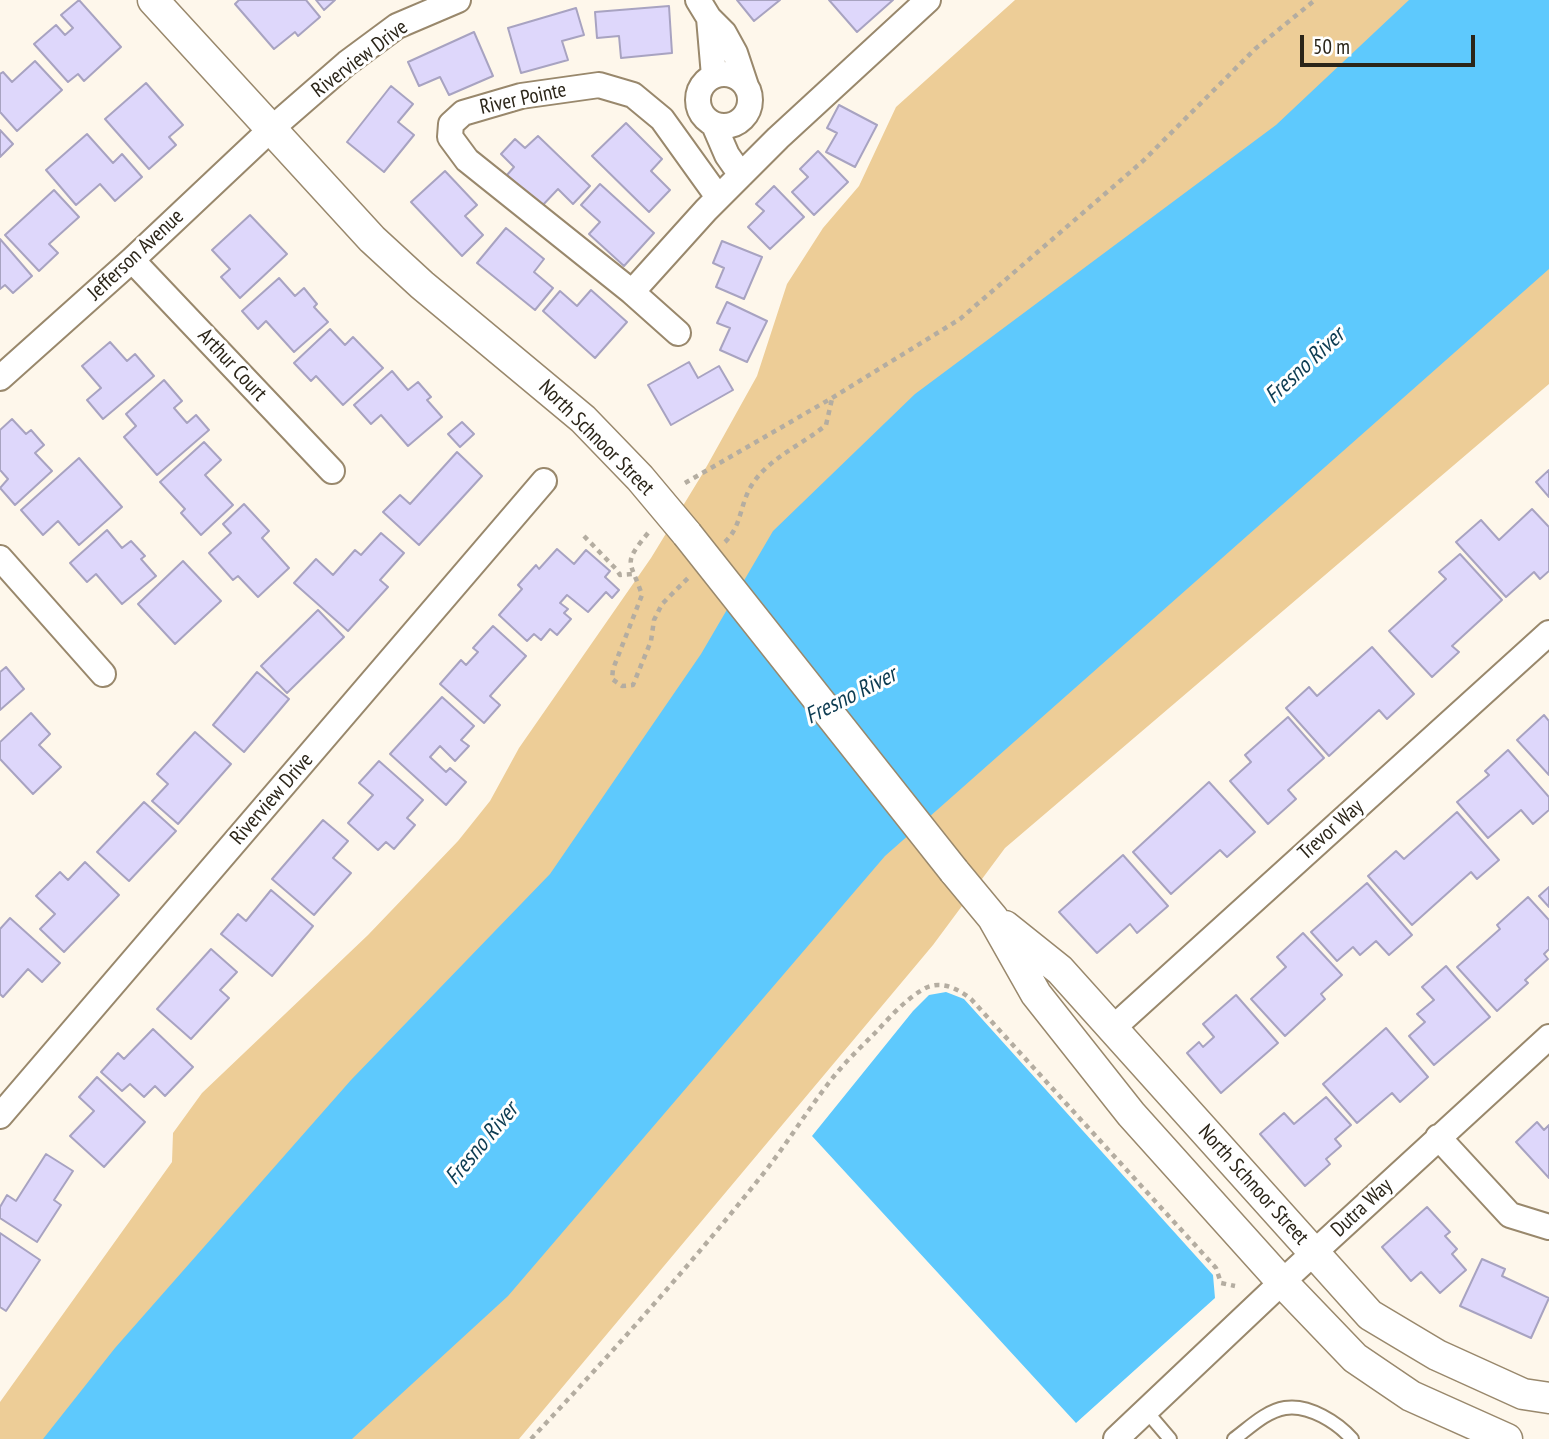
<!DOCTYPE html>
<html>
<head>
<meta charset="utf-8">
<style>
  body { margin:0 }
  #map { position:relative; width:1549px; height:1439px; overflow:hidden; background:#fef7eb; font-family:"PT Sans Narrow",sans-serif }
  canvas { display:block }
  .scale { position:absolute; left:1300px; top:35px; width:175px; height:32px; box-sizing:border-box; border:4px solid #2b2519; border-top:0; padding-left:9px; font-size:21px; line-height:24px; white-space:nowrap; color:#2b2519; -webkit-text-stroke:5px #fff; paint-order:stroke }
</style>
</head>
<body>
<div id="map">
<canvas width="1549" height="1439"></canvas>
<div class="scale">50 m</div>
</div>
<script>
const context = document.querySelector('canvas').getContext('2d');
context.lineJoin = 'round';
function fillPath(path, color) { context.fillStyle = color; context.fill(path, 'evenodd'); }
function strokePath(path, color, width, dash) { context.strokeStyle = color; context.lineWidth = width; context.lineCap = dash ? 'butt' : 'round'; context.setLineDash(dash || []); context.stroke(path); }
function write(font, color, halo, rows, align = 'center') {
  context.font = font + ' "PT Sans Narrow",sans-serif'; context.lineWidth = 6; context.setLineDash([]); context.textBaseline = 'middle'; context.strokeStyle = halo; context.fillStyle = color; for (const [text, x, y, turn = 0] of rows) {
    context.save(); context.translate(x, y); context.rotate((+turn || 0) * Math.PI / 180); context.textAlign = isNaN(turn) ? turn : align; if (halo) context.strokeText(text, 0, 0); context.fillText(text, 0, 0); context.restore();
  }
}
const green = new Path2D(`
  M1015,0H1549V384L1005,848L933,945L519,1439H0V1402L172,1162L173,1133L202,1093L368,935L458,841L490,801L519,748L651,558L703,473L757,376L787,284L823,228L859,186L896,107Z`);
const water = new Path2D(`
  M1409,0H1549V269L885,856L508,1296L352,1439H43L115,1348L351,1080L550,874L701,654L773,531L915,394L1276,125Z
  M946,992L964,999L1213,1275L1215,1298L1076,1423L812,1136L913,1011L929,995Z`);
const building = new Path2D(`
  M79,0L121,47L84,81L78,74L68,82L34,44L56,25L65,35L73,28L61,15Z
  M239,0H306L320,17L298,36L295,32L274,49L235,4Z
  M316,0H335L324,10Z
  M737,0H780L754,21Z
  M829,0H893L857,32Z
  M669,6L672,53L621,58L619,36L597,38L595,12Z
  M576,8L584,35L562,41L568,60L521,73L508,28Z
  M474,32L493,76L449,95L440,77L419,86L408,62Z
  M35,61L62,90L17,131L0,112V74L3,72L12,82Z
  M146,83L183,125L169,137L176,145L149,169L105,119Z
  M391,86L413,104L398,122L414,135L384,172L347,142Z
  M839,105L877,125L855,167L826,152L837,133L827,128Z
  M626,123L662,159L651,171L670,190L649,212L592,156Z
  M0,130L13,144L0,157Z
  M87,134L113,163L122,154L142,177L115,201L100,184L76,205L46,170Z
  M538,136L590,186L573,204L558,189L541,207L507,175L514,167L501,154L515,139L525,148Z
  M818,151L848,182L814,215L792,192L808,177L800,169Z
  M445,171L477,205L465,216L483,235L462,256L411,202Z
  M600,184L654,233L624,266L589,234L600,222L581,205Z
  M774,186L804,217L770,249L748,227L764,211L756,204Z
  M54,190L79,217L49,244L58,253L39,271L5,235Z
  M250,215L287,254L240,298L221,277L230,269L212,250Z
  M506,228L544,259L534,272L553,288L535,310L477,263Z
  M0,239L32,276L13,293L5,285L0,289Z
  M722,241L762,257L744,299L716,287L724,268L713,263Z
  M279,278L295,296L304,288L317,304L314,307L328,322L294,352L266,321L258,329L242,311Z
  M591,290L627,322L595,358L543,311L560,291L577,306Z
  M727,302L767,321L747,362L720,350L730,328L717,323Z
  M330,329L345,345L353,337L383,368L343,405L316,376L311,381L294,363Z
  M110,342L127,361L135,354L154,376L103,419L87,400L101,388L82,366Z
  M689,362L698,378L719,366L733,390L671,425L648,385Z
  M392,371L408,390L418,382L431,397L427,400L442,417L408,446L381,415L371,424L354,405Z
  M164,380L182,401L174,408L187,423L196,415L209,430L157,475L124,437L136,426L126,414Z
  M12,419L26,434L31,430L44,445L35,453L52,471L15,505L0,488L8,479L0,470V430Z
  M462,422L474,434L460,447L448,434Z
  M204,442L221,460L205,475L233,505L201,535L181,513L185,509L160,482Z
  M457,452L482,476L419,545L383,512L400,495L410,504Z
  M79,458L122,507L79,545L58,521L43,535L21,510Z
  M1549,470V497L1536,482Z
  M244,504L269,531L262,538L289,568L258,597L238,576L233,580L209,553L231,533L223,524Z
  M1532,509L1549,527V571L1540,579L1534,572L1506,597L1456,542L1481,520L1499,540Z
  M107,530L122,548L131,541L145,556L141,559L156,576L122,604L96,574L87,582L70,563Z
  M381,533L404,553L380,580L388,587L348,631L294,583L316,559L333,575L355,550L361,555Z
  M557,549L574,564L586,550L610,571L605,577L619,590L612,598L606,592L588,612L567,595L560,603L568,609L564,613L571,619L557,635L550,629L541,640L534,634L527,641L499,615L522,589L518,585L536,565L539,569Z
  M1460,554L1502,600L1452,646L1459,652L1432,677L1389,631L1446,579L1439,572Z
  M183,561L221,601L175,644L138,604Z
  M318,610L344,637L287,693L261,666Z
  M493,626L526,656L490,696L500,705L484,723L440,684L461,660L466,665L478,652L473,648Z
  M1372,647L1414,694L1387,719L1379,710L1329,756L1286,708L1309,687L1317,696Z
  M6,667L24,689L0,710V672Z
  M257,672L289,699L244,752L213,725Z
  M442,697L474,726L461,740L469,746L455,761L440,746L430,757L446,772L450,768L466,782L446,805L390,754Z
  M31,713L50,734L39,745L61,767L33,794L0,759V742Z
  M1544,715L1549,721V775L1517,740Z
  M1288,717L1324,758L1288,790L1296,799L1268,824L1230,781L1251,762L1245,755Z
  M195,732L231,764L178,824L152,801L168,784L157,774Z
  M1508,750L1549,797V810L1533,824L1521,810L1488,838L1457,802L1489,775L1485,771Z
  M379,761L423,800L407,818L415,825L394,849L386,842L378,850L348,823L373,795L359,783Z
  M1209,782L1255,832L1227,857L1220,850L1171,894L1133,852Z
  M144,802L176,831L129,881L97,852Z
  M1457,812L1499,860L1477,879L1471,872L1412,925L1368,876L1396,851L1404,859Z
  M323,820L348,841L333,858L351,873L314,915L272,879Z
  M1123,855L1168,906L1137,933L1130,924L1097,953L1059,912Z
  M85,862L119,895L64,952L40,929L55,914L36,896L60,872L68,880Z
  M1367,883L1412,935L1389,955L1376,941L1360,955L1353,947L1337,961L1311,932Z
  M1549,887V907L1539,896Z
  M271,890L313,926L272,976L221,934L238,914L246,921Z
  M1528,897L1549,920V949L1544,954L1548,959L1525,980L1528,983L1497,1011L1457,967L1500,929L1497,925Z
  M10,918L60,963L42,982L28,969L3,997L0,994V929Z
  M1303,933L1342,975L1321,994L1325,999L1285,1036L1251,999L1286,967L1277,957Z
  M211,949L237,972L220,990L229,998L191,1039L157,1009Z
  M1446,966L1490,1017L1434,1065L1409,1036L1425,1022L1417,1014L1434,1000L1422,987Z
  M1236,995L1278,1043L1221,1093L1187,1053L1199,1042L1203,1047L1214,1037L1203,1024Z
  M1386,1028L1428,1077L1400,1102L1392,1093L1357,1123L1323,1084Z
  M153,1029L193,1067L165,1096L155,1086L144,1097L130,1084L122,1091L101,1072L118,1053L124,1059Z
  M97,1077L145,1122L104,1167L70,1136L94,1111L79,1097Z
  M1326,1097L1351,1125L1335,1139L1341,1146L1326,1159L1330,1164L1305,1186L1260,1134L1284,1113L1294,1124Z
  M1537,1122L1544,1130L1549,1125V1178L1516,1142Z
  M46,1154L73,1171L54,1200L61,1205L37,1242L0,1218V1207L7,1195L16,1201Z
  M1427,1207L1450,1232L1445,1236L1457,1249L1452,1254L1466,1270L1440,1293L1421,1272L1411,1281L1382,1247Z
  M0,1233L40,1260L6,1311L0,1307Z
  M1482,1259L1505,1269L1502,1276L1549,1298L1531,1338L1460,1306Z`);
const path = new Path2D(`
  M685,483L832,398L960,319L1143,161L1255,49L1315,0
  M648,533C622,565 630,559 642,595L613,669L612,679L622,686L633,685L651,641L654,620L662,604L689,577
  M584,536L616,569L620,575L633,574
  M725,542C741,527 740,506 750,488C766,459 802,445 826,425L832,399
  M531,1439C610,1355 687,1269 759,1179C785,1147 806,1112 831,1080C844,1063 860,1048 875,1033C889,1018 905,1000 922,990C939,979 957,988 971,999L1216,1268L1221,1283L1235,1286`);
const service = new Path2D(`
  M1147,1412L1170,1439
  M1234,1439C1249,1428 1266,1411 1285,1408C1309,1404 1338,1423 1352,1439`);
const minor = new Path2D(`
  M698,0L709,18L724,33L735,53L746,86
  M709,18L714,76
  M698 100a26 26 0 1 1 52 0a26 26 0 1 1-52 0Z
  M714,125L727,155L741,175
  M132,260L332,471
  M632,292L706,210L778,138L928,0
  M678,333L632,292L467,160L450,137L451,124L463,113L521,96L599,85L633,95L662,119L718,197
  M0,378L132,260L270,130L347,63L397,26L458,0
  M0,558L103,674
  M1113,1028L1549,633
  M0,1116L544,481
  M1438,1137L1510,1215L1549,1227
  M1116,1439L1282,1282L1549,1037`);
const tertiary = new Path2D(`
  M153,0L372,239L422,285L583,419L640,478L687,534
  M954,871L993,918L1036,994L1131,1114L1282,1282L1355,1358L1411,1396L1507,1439
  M1005,926L1060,970L1370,1315L1437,1355L1523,1394L1549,1398`);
const tertiaryBridge = new Path2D(`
  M687,534L954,871`);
const streetNames = [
  ["Riverview Drive",360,59,-37],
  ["River Pointe",523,99,-12],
  ["Jefferson Avenue",136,255,-43],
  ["Arthur Court",232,365,47],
  ["North Schnoor Street",596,438,45],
  ["Riverview Drive",272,799,-49],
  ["Trevor Way",1331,830,-42],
  ["North Schnoor Street",1253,1185,48],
  ["Dutra Way",1362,1208,-43]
];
const waterNames = [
  ["Fresno River",1305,366,-43],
  ["Fresno River",851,696,-27],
  ["Fresno River",482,1144,-50]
];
fillPath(green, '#edcd97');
fillPath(water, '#5ec9fd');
fillPath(building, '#ded7fb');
strokePath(building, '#a8a3c1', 2);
strokePath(service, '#99886c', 16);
strokePath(minor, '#99886c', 28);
strokePath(tertiary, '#99886c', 33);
strokePath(path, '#b4ada1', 4.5, [5, 5]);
strokePath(service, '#fff', 12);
strokePath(minor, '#fff', 24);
strokePath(tertiary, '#fff', 30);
strokePath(tertiaryBridge, '#99886c', 33, []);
strokePath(tertiaryBridge, '#fff', 30);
write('21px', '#2b2519', '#fff', streetNames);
write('italic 23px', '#0c3b51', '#fff', waterNames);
</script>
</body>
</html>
